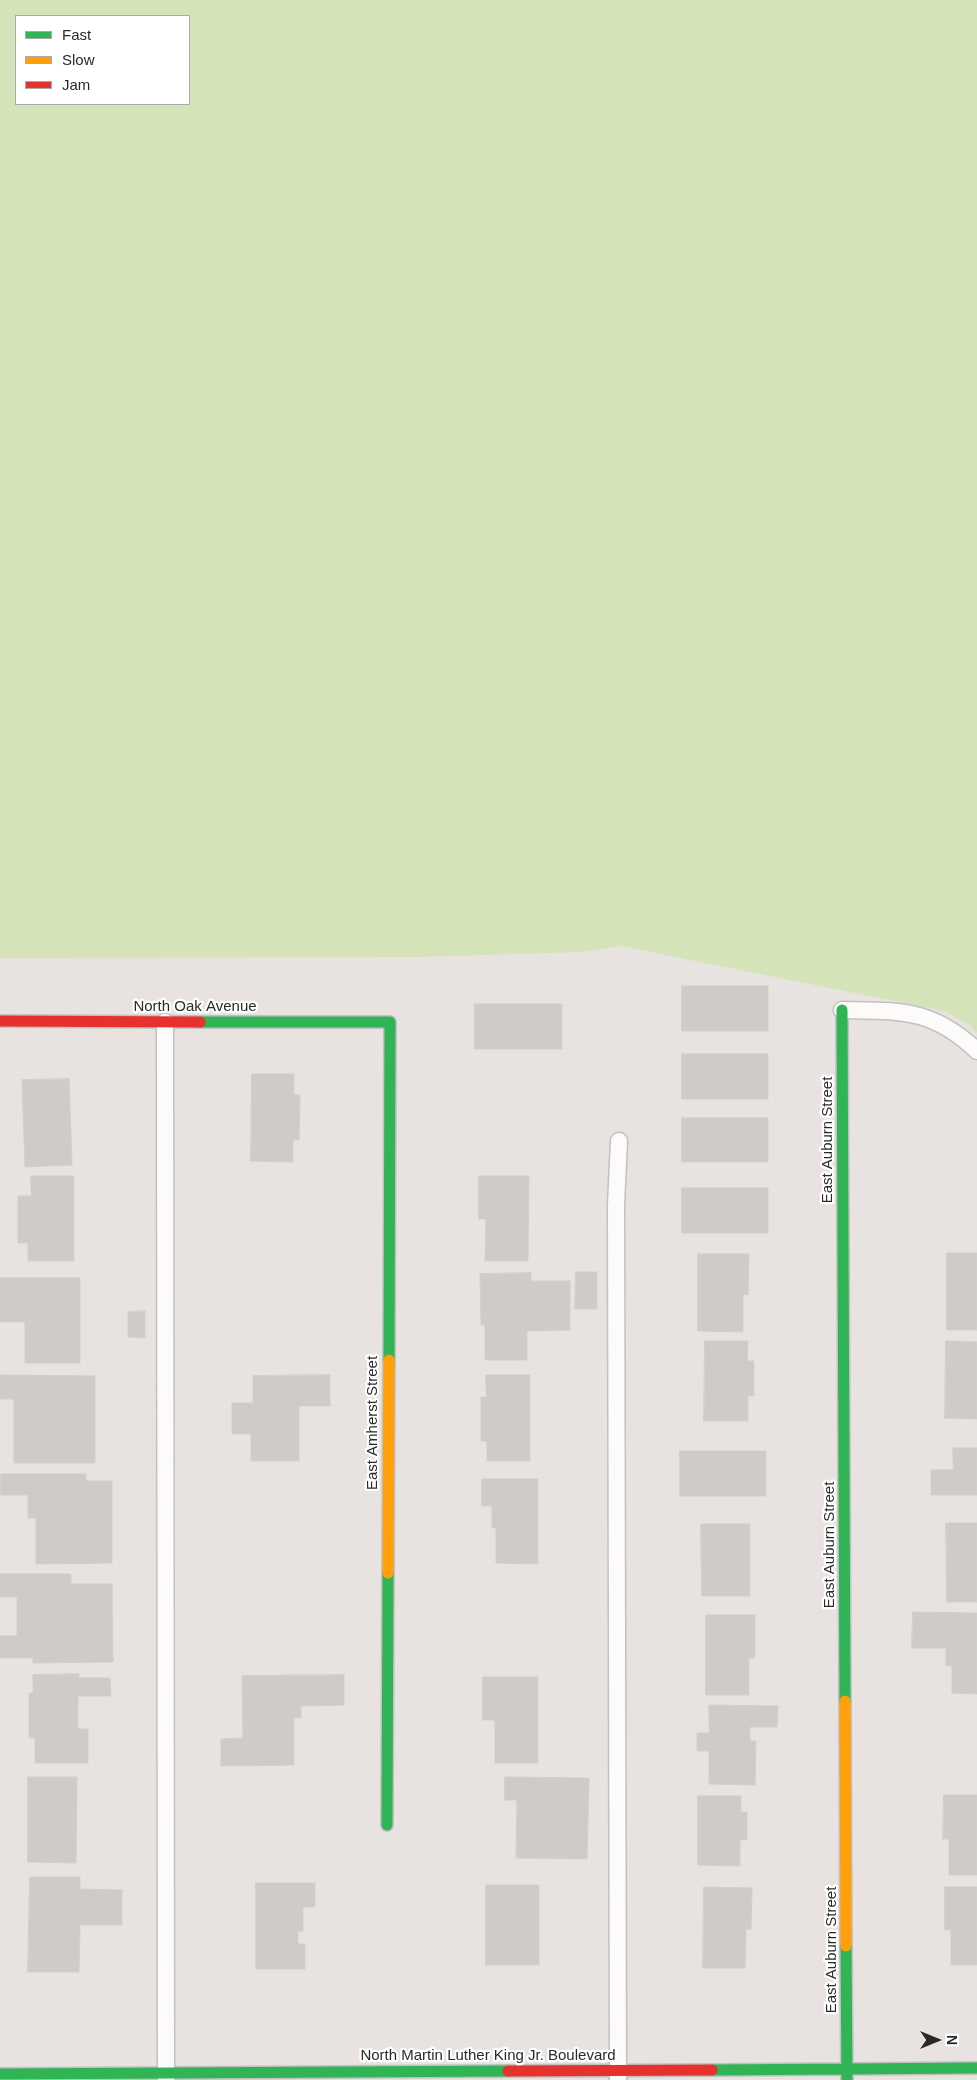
<!DOCTYPE html>
<html>
<head>
<meta charset="utf-8">
<style>
  body { margin:0 }
  #map { position:relative; width:977px; height:2080px; overflow:hidden; background:#e8e2e0; font-family:Helvetica,sans-serif }
  canvas { display:block }
  .legend { position:absolute; left:15px; top:15px; width:175px; height:90px; box-sizing:border-box; background:#fff; border:1px solid #aaa; margin:0; padding:6px 9px; list-style:none; font-size:15px; color:#2a2a2a }
  .legend li { display:flex; align-items:center; gap:10px; height:25px }
  .legend b { width:25px; border:1px solid #aaa }
  .north { position:absolute; left:912px; top:2015px; width:50px; height:50px; -webkit-text-stroke:4px #fff; paint-order:stroke; rotate:90deg; font-size:14px; font-weight:700; line-height:20px; text-align:center; color:#2a2a2a }
  .north::after { content:''; display:block; margin:auto; width:18px; height:22px; background:#2a2a2a; clip-path:polygon(50% 0,100% 100%,50% 72%,0 100%) }
</style>
</head>
<body>
<div id="map">
<canvas width="977" height="2080"></canvas>
<ul class="legend">
<li><b style="height:6px;background:#30b455"></b>Fast</li>
<li><b style="height:6px;background:#ff9f0a"></b>Slow</li>
<li><b style="height:6px;background:#e5322d"></b>Jam</li>
</ul>
<div class="north">N</div>
</div>
<script>
const context = document.querySelector('canvas').getContext('2d');
context.lineJoin = 'round';
function fillPath(path, color) { context.fillStyle = color; context.fill(path, 'evenodd'); }
function strokePath(path, color, width, dash) { context.strokeStyle = color; context.lineWidth = width; context.lineCap = dash ? 'butt' : 'round'; context.setLineDash(dash || []); context.stroke(path); }
function write(font, color, halo, rows, align = 'center') {
  context.font = font + ' Helvetica,sans-serif'; context.lineWidth = 4.5; context.setLineDash([]); context.textBaseline = 'middle'; context.strokeStyle = halo; context.fillStyle = color; for (const [text, x, y, turn = 0] of rows) {
    context.save(); context.translate(x, y); context.rotate((+turn || 0) * Math.PI / 180); context.textAlign = isNaN(turn) ? turn : align; if (halo) context.strokeText(text, 0, 0); context.fillText(text, 0, 0); context.restore();
  }
}
const green = new Path2D(`
  M0,0H977V1033L969,1025L944,1011L621,946L582,952L416,957L0,958ZM16,16H189V104H16Z`);
const building = new Path2D(`
  M682,986H768V1031H682Z
  M475,1004H562V1049H475Z
  M682,1054H768V1099H682Z
  M252,1074H294V1095H300L299,1140H293V1162L251,1161Z
  M69,1079L72,1165L25,1167L22,1080Z
  M682,1118H768V1162H682Z
  M31,1176H74V1261H28V1243H18V1196H31Z
  M479,1176H529L528,1261H485L486,1219H479Z
  M682,1188H768V1233H682Z
  M947,1253H977V1330H947Z
  M698,1254H749L748,1295L743,1294V1332L698,1331Z
  M576,1272H597V1309H575Z
  M531,1273V1281H570V1330L527,1331V1360H485V1325H481L480,1274Z
  M0,1278H80V1363H25V1322H0Z
  M145,1311V1338L128,1337V1312Z
  M705,1341H748L747,1361H754V1396H748V1421H704Z
  M946,1341L977,1342V1419L945,1418Z
  M0,1375L95,1376V1463H14V1399H0Z
  M330,1375V1406H299V1461H251V1434H232V1403H253V1376Z
  M486,1375H530V1461H487V1441H481V1397H486Z
  M953,1448H977V1495H931V1470H953Z
  M680,1451H766V1496H680Z
  M1,1474H86V1481H112V1563L36,1564V1518H28V1495H1Z
  M482,1479H538V1564L496,1563V1528H492V1506H482Z
  M946,1523H977V1602H947Z
  M701,1524H750V1596H702Z
  M0,1574H71V1584H112L113,1662L33,1663V1658H0V1636H17V1597H0Z
  M913,1612L977,1613V1694L952,1693V1666H946V1648H912Z
  M706,1615H755V1658H749V1695H706Z
  M79,1674V1678H110L111,1696H78V1729H88V1763H35V1738H29V1693H33V1675Z
  M344,1675V1705L301,1706V1718H294V1765L221,1766V1739L243,1738L242,1676Z
  M483,1677H538V1763H495V1720H483Z
  M709,1705L778,1706L777,1727H750V1741H756L755,1785L709,1784V1751H697V1733H709Z
  M28,1777H77L76,1863L28,1862Z
  M505,1777L589,1778L587,1859L516,1858L517,1800H505Z
  M944,1795H977V1875H949V1839H943Z
  M698,1796H741V1812H747V1840H740V1866L698,1865Z
  M30,1877H80V1889L122,1890V1925H80L79,1972H28Z
  M256,1883H315V1907H303V1931H298V1944H305V1969H256Z
  M486,1885H539V1965H486Z
  M704,1887L752,1888L751,1929H746L745,1968H703Z
  M945,1887H977V1965H951V1930H945Z`);
const lane = new Path2D(`
  M842,1010C900,1011 932,1008 977,1051
  M165,1022L166,2080
  M618,2078L616,1205L619,1141`);
const fast = new Path2D(`
  M842,1010L845,1701
  M200,1022H390L389,1360
  M387,1825L388,1573
  M846,1946L847,2080
  M712,2070L977,2068
  M0,2074L508,2071`);
const slow = new Path2D(`
  M388,1573L389,1360
  M845,1701L846,1946`);
const jam = new Path2D(`
  M0,1021L200,1022
  M508,2071L712,2070`);
const streetNames = [
  ["North Oak Avenue",195,1007],
  ["East Auburn Street",828,1140,-90],
  ["East Amherst Street",373,1423,-90],
  ["East Auburn Street",830,1545,-90],
  ["East Auburn Street",832,1950,-90],
  ["North Martin Luther King Jr. Boulevard",488,2056]
];
fillPath(green, '#d5e3b8');
fillPath(building, '#cfcbc9');
strokePath(building, '#d3cecc', 1);
strokePath(lane, '#c2c1c1', 19);
strokePath(fast, '#c2c1c1', 14);
strokePath(slow, '#c2c1c1', 14);
strokePath(jam, '#c2c1c1', 14);
strokePath(lane, '#fcfbfa', 16);
strokePath(fast, '#30b455', 11);
strokePath(slow, '#ff9f0a', 11);
strokePath(jam, '#e5322d', 11);
write('15px', '#2a2a2a', '#fff', streetNames);
</script>
</body>
</html>
